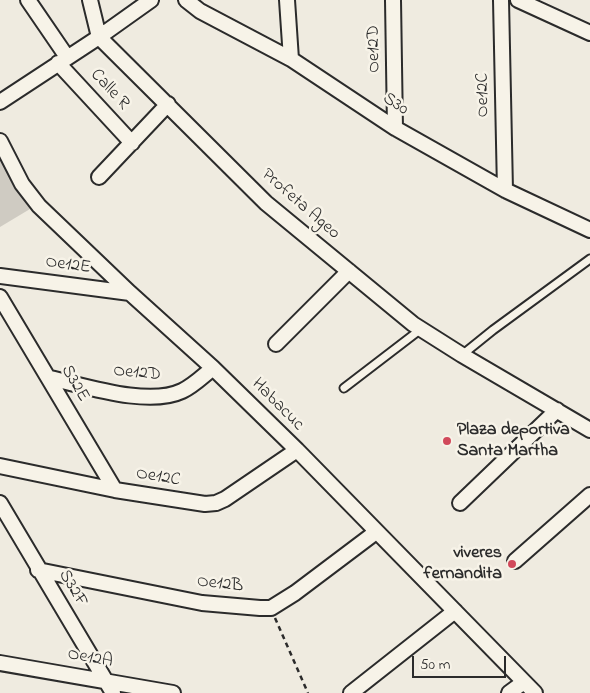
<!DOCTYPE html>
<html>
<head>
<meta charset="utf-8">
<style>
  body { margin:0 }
  #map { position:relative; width:590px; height:693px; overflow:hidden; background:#efebe0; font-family:"Indie Flower",sans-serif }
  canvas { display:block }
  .scale { position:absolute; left:412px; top:656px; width:94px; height:22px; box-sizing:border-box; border:2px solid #2b2b2b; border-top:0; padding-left:6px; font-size:15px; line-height:18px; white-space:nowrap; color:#2b2b2b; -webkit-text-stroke:4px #f7f3e8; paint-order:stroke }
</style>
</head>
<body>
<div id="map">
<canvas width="590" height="693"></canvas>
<div class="scale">50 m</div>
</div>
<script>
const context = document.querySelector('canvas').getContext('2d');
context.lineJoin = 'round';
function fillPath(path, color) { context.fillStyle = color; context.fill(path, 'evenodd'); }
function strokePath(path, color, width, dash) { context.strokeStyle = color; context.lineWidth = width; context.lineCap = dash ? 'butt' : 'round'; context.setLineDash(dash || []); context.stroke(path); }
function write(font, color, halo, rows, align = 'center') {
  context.font = font + ' "Indie Flower",sans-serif'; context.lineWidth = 5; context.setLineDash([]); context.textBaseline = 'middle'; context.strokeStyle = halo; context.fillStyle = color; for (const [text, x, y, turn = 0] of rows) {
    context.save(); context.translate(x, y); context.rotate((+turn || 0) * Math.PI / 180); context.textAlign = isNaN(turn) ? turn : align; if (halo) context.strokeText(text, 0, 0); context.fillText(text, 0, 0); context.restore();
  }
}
const green = new Path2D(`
  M0,160L30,209L0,227Z`);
const path = new Path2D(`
  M275,618L308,693`);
const service = new Path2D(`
  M462,355L493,330L590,259
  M344,388L421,329`);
const minor = new Path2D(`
  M28,0L67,57
  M90,0L99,37
  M186,0L200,11L291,59L395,128L505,190L590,230
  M287,0L291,59
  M393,0L395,128
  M501,0L505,190
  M518,0L590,33
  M99,37L266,203L413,324L462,355L590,430
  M58,63L132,143
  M0,102L99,37L151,0
  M0,141L22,184L39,206L130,293L213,368L297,450L535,693
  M99,177L168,104
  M0,276L130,293
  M0,297L115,490
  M276,344L349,271
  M50,378C86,386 148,407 182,391C193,386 203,376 213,368
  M0,466L115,490L205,504L216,503L225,499L297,450
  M0,503L113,693
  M460,503L557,410
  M515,561L590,495
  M38,570L202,603L260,608H271L295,593L376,532
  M0,663L173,693
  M351,693L455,611
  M509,693L524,682`);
const markers = [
  [447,441,5,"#d1495b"],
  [512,564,5,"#d1495b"]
];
const streetNames = [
  ["Oe12D",375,49,-91],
  ["Calle R",109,90,47],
  ["Oe12C",484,95,-91],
  ["S30",395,105,33],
  ["Profeta Ageo",300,205,41],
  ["Oe12E",68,266,8],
  ["Oe12D",137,374,5],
  ["S32E",74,384,60],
  ["Habacuc",277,405,45],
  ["Oe12C",158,478,9],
  ["Oe12B",220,585,6],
  ["S32F",72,589,59],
  ["Oe12A",90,659,10]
];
const poiNames = [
  ["Plaza deportiva",457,431],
  ["Santa Martha",457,452],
  ["viveres",502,554,"right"],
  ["fernandita",502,575,"right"]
];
fillPath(green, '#cfcbc2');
strokePath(service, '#2b2b2b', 11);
strokePath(minor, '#2b2b2b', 18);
strokePath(path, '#2b2b2b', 2.5, [5, 4]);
strokePath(service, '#f7f3e8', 7);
strokePath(minor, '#f7f3e8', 14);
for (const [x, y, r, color] of markers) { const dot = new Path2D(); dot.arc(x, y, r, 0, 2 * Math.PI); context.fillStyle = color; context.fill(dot); strokePath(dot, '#f7f3e8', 2); }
write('18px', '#2b2b2b', '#f7f3e8', streetNames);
write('bold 18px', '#2b2b2b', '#f7f3e8', poiNames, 'left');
</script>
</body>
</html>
